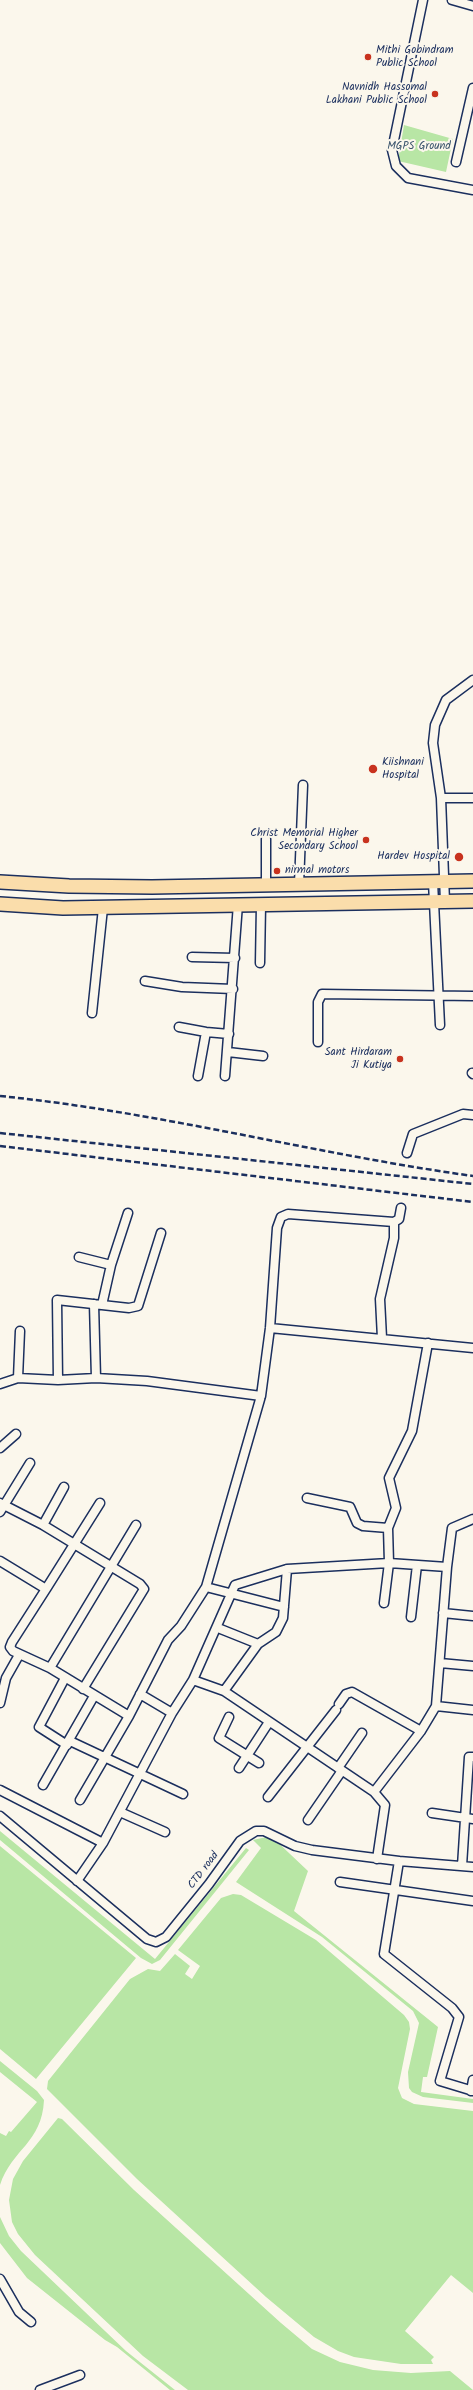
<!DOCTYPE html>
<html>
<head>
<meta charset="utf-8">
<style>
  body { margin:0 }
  canvas { display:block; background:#fbf7ec }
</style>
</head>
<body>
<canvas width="473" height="2390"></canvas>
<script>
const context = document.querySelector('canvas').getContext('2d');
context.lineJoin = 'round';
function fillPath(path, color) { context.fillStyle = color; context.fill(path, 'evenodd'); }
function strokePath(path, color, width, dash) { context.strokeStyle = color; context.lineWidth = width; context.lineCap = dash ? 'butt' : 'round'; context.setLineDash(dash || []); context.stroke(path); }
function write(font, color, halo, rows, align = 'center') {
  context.font = font + ' Kalam,sans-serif'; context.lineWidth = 4; context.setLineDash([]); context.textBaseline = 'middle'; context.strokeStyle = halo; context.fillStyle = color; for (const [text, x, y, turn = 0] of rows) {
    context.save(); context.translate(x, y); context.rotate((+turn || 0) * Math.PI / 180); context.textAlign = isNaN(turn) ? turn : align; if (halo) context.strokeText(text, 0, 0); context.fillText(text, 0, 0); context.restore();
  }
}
const green = new Path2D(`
  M404,125L453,139L446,172L398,161Z
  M0,1831L155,1959L246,1848L249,1850L160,1960L152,1964L141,1958L0,1840Z
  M271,1836L308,1871L294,1911L438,2027L427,2077H423L421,2092L473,2099V2103L423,2097L412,2092L409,2088L408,2072L419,2023L413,2011L322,1937L236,1882L261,1848L253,1840Z
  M0,1846L136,1958L36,2079L0,2049Z
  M233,1894L241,1895L316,1940L404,2015L409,2022L410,2029L398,2088L402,2098L414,2104L473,2111V2293L451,2275L405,2331L434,2357L431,2360L433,2364H401L354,2357L338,2351L314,2337L266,2297L137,2179L47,2089L48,2081L130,1979L148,1969L160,1971L175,1954L190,1966L185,1974L192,1979L200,1966L178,1950L221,1898Z
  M0,2061L37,2091L44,2100C42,2143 12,2149 0,2185V2133L6,2136L9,2131L11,2132L37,2102L0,2072Z
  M58,2118L62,2119L134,2190L281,2323L312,2349L340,2362L373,2370L411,2373L450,2371L473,2390H188L143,2356L35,2255L18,2234L12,2222L9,2200L13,2179L23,2161Z
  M0,2217L9,2236L21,2251L126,2351L175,2390H170L117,2347L105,2340L27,2278L0,2243Z`);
const minor = new Path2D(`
  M423,0L392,150L396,166L408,178L473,190
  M452,0L473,6
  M456,162L473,88
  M441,798H473
  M433,882L440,1025
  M266,884V839
  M299,884L303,785
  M445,902L441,798L433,743L435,725L446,700L473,680
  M192,957L235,958
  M260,963L261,905
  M145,981L182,987L233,989
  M92,1013L103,908
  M179,1027L206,1032L229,1034
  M318,1042V1002L322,994L473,996
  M228,1052L263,1056
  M472,1073L473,1074
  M198,1076L206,1032
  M225,1076L238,904
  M407,1153L413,1134L463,1114L473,1115
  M79,1257L111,1265
  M94,1304L96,1378
  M102,1305L129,1308L138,1306L161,1233
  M270,1328L473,1348
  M382,1338L380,1299L394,1238V1222
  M18,1378L20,1331
  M58,1380L57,1300L102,1305L111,1265L128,1213
  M0,1384L18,1378L58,1380L96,1378L147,1381L261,1396
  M0,1448L16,1434
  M307,1498L350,1507L357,1523L363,1526L388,1528
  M0,1503L43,1525L140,1584L144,1589L83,1689
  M0,1512L30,1463
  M43,1525L64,1487
  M0,1561L46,1589L12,1642L10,1647L13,1651L50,1668L129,1716
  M206,1587L284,1607
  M46,1589L100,1503
  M384,1603L389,1563L388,1528L396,1508L389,1478L412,1431L428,1343
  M443,1613L473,1616
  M411,1617L417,1565
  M218,1628L258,1644
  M440,1663L473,1666
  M50,1668L136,1525
  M65,1678L39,1727L67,1745
  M193,1680L224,1691L374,1792L385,1805L377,1859
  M224,1691L258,1644L276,1632L283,1618L287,1569
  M140,1694L172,1713
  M0,1703L6,1678L19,1655
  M339,1704L346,1694L352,1692L421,1731
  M436,1706L473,1710
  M229,1717L219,1738L259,1763
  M70,1741L183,1794
  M239,1768L269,1722
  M338,1768L362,1733
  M43,1785L94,1696
  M0,1790L103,1843
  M374,1792L421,1731L436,1706L447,1567L452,1528L473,1519
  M268,1797L336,1710
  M80,1800L129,1716L168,1640L181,1626L206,1587L261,1396L270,1328L277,1228L281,1217L288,1214L394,1222L399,1219L401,1208
  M120,1812L165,1832
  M432,1813L473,1819
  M0,1816L147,1939L156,1942L166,1937L209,1884L240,1841L256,1831H264L295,1846L312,1850L399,1861L473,1867
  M308,1820L341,1772
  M399,1861L384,1954L452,2008L459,2017L440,2081L473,2091
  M462,1866L469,1757H473
  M77,1881L103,1843L172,1713L193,1680L235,1585L287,1569L389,1563L447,1567
  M340,1882L473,1901
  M471,2091L473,2080
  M0,2279L19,2312L31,2322
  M40,2390L80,2375`);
const primary = new Path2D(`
  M0,882L69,886L152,887L473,881
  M0,904L63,908L473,901`);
const rail = new Path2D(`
  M0,1096C160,1112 314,1154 473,1176
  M0,1133L473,1184
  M0,1146L473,1202`);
const markers = [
  [368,57,4,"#c8321e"],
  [435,94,4,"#c8321e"],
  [373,769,5,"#c8321e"],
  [366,840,4,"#c8321e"],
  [459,857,5,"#c8321e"],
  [277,871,4,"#c8321e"],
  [400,1059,4,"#c8321e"]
];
const poiNames = [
  ["Mithi Gobindram",376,51,"left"],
  ["Public School",376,64,"left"],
  ["Navnidh Hassomal",427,88],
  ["Lakhani Public School",427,101],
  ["Kiishnani",382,763,"left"],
  ["Hospital",382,776,"left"],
  ["Christ Memorial Higher",358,834],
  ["Secondary School",358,847],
  ["Hardev Hospital",450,857],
  ["nirmal motors",285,871,"left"],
  ["Sant Hirdaram",392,1053],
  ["Ji Kutiya",392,1066]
];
const parkNames = [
  ["MGPS Ground",419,147]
];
const streetNames = [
  ["CTD road",204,1871,-53]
];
fillPath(green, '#b8e6a5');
strokePath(minor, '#1b2f5e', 11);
strokePath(primary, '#1b2f5e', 16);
strokePath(minor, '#fbf7ec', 8);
strokePath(primary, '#faddab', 13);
strokePath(rail, '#1b2f5e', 2.5, [6, 3]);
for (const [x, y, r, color] of markers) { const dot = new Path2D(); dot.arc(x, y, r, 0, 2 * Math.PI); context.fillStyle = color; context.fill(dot); strokePath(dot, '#fbf7ec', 1.5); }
write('11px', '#1b2f5e', '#fbf7ec', poiNames, 'right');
write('11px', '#3a546c', '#fbf7ec', parkNames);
write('11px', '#1b2f5e', '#fbf7ec', streetNames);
</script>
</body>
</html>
